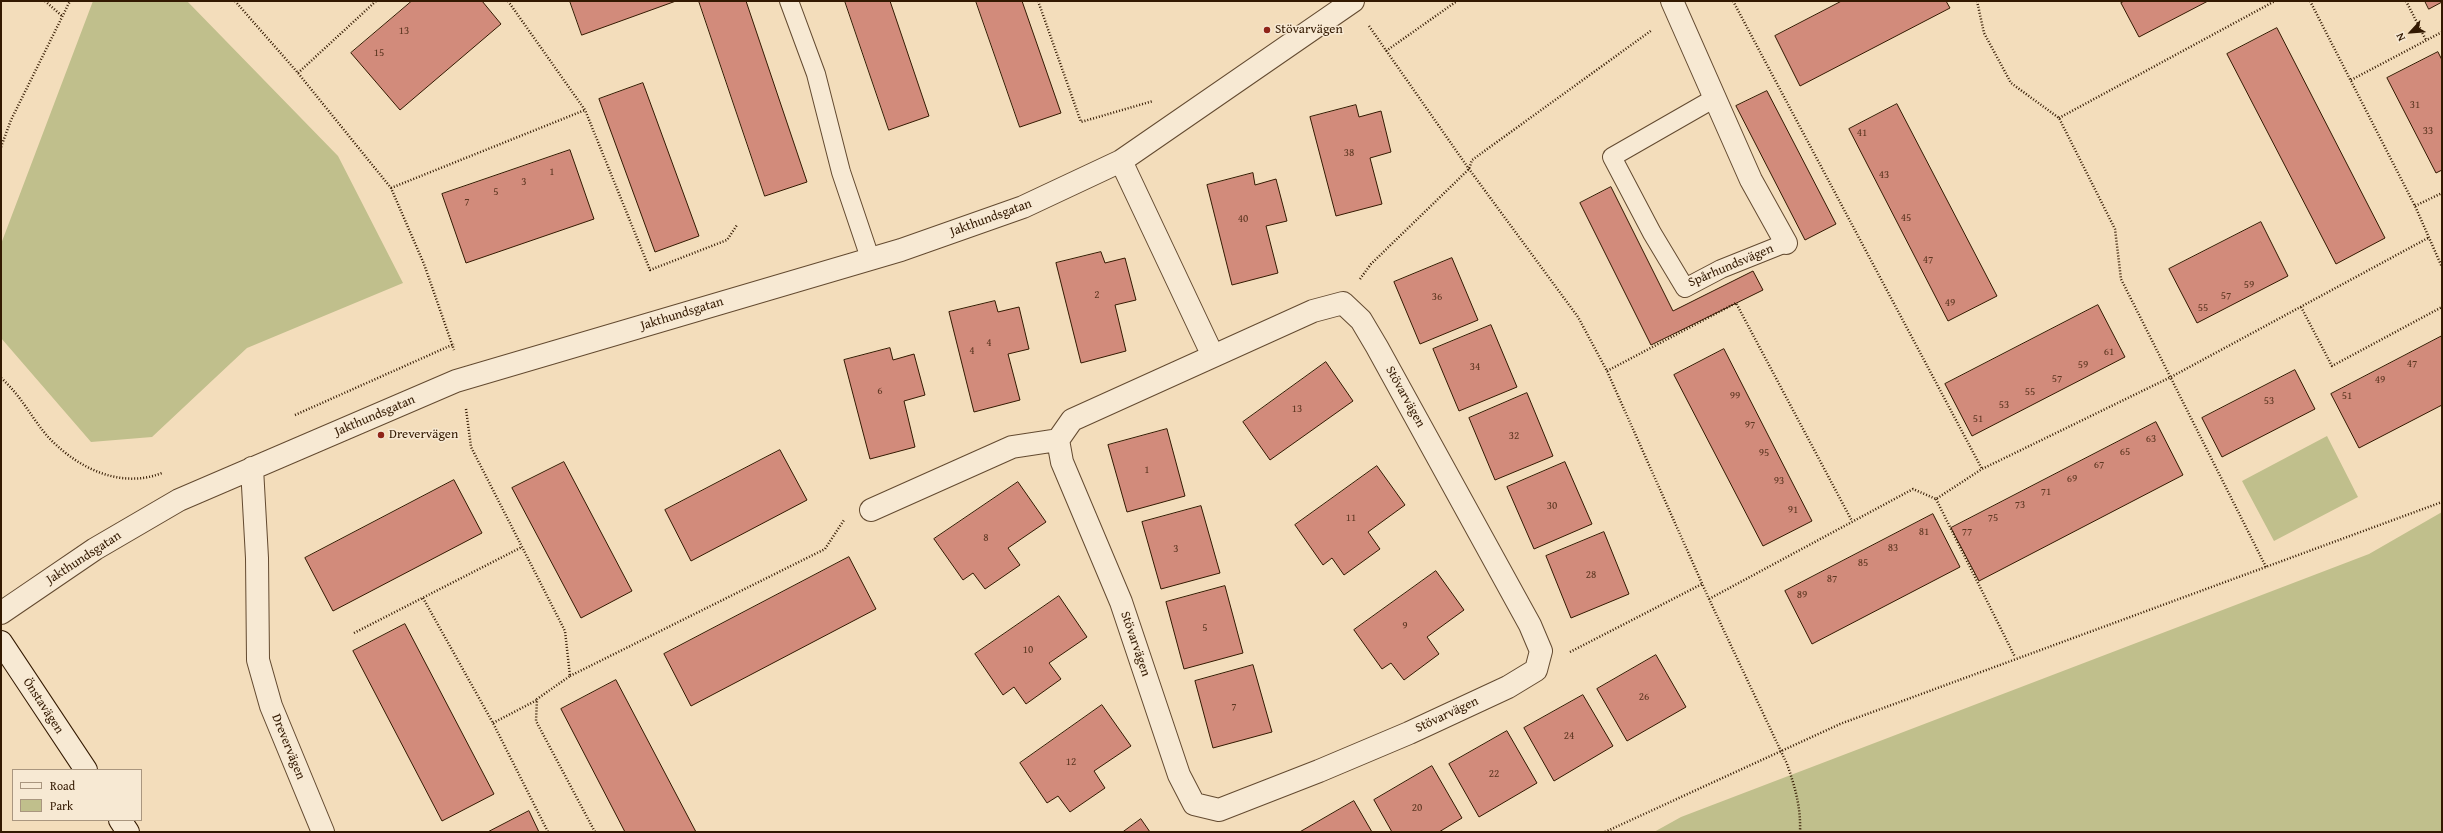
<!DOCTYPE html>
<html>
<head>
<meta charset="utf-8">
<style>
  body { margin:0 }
  #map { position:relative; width:2443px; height:833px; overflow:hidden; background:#f3ddbb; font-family:"Gentium Book Plus",serif }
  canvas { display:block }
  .frame { position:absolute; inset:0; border:2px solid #331901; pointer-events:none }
  .legend { position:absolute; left:12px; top:769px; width:130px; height:52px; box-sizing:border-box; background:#f7e9d3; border:1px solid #a9967f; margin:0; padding:5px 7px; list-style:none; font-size:12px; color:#331901 }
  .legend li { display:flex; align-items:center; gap:8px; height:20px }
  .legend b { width:20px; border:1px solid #a9967f }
  .north { position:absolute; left:2391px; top:12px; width:40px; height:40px; -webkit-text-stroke:3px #f7e9d3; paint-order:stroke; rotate:244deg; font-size:11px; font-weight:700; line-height:16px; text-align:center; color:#331901 }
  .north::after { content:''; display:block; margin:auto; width:14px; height:18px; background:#331901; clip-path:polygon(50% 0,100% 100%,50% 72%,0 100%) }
</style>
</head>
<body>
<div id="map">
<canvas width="2443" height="833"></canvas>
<div class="frame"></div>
<ul class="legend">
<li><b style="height:5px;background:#f7e9d3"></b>Road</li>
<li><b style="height:11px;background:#c0bf8c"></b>Park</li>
</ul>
<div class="north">N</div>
</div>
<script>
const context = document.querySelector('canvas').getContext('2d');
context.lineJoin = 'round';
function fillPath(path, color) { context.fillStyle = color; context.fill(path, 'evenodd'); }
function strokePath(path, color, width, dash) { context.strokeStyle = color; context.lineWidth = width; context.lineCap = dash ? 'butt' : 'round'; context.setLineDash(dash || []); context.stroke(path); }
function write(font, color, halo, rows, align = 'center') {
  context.font = font + ' "Gentium Book Plus",serif'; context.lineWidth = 3; context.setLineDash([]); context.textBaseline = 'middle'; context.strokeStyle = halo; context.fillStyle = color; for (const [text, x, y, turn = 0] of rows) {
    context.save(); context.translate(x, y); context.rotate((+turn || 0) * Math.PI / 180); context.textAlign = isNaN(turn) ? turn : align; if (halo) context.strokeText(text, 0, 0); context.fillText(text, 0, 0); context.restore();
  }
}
const green = new Path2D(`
  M93,1H187L338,156L403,283L247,348L152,437L91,442L1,338V244Z
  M2327,436L2358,497L2274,541L2242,481Z
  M2442,512V832H1654L1681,817L2369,554Z`);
const building = new Path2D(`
  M412,1H482L501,24L400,110L351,53Z
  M570,1H676L582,35Z
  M699,1H746L807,182L765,196Z
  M845,1H890L929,116L889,130Z
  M976,1H1022L1061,113L1020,127Z
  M1842,1H1946L1950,8L1800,86L1775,36Z
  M2125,1H2208L2139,37L2121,3Z
  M2425,1H2442V2L2429,9Z
  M2277,28L2385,238L2336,264L2227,54Z
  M2438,52L2442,60V170L2436,173L2387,78Z
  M643,83L699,236L655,252L599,99Z
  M1767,91L1836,224L1805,240L1736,106Z
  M1897,104L1997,296L1948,321L1849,129Z
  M1356,105L1359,117L1381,111L1391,152L1370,158L1382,204L1336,216L1310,117Z
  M570,150L594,219L466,263L442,194Z
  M1253,173L1255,185L1276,179L1287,221L1266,226L1278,273L1232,285L1207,185Z
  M1611,187L1673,311L1753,271L1763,290L1651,345L1580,203Z
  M2261,222L2288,276L2197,323L2169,269Z
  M1101,252L1105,263L1125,258L1136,300L1115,305L1126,351L1081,363L1056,263Z
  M1452,258L1478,320L1420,344L1394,282Z
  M995,301L998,312L1019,307L1029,349L1008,354L1020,400L974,412L949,312Z
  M2098,305L2125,357L1972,436L1945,384Z
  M1491,325L1517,387L1459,411L1433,349Z
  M2442,336V405L2359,448L2331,394Z
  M890,348L893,360L914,354L925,395L904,401L915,447L870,459L844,360Z
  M1724,349L1812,521L1763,546L1674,375Z
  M1326,362L1353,401L1270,460L1243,422Z
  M2295,370L2315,409L2222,457L2202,418Z
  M1527,393L1553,456L1495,480L1469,418Z
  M2156,422L2183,475L1979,581L1951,528Z
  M1167,429L1185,496L1127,512L1108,445Z
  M780,450L807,500L691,561L665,510Z
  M564,462L632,591L581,618L512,488Z
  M1565,462L1592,524L1534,549L1507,487Z
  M1377,466L1405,505L1368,532L1380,549L1344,575L1332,558L1323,565L1295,525Z
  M454,480L482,533L333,611L305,558Z
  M1018,482L1046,522L1008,548L1020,565L985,589L973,573L963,580L934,539Z
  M1201,506L1220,573L1161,589L1142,522Z
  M1933,514L1960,567L1812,644L1785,591Z
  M1604,532L1629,594L1571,618L1546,556Z
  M849,557L876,609L691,706L664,654Z
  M1436,571L1464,610L1427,637L1439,654L1404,680L1391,663L1382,669L1354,630Z
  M1225,586L1243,653L1184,669L1166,602Z
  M1059,596L1087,637L1049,663L1061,679L1026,704L1014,687L1003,695L975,654Z
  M405,624L494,794L442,821L353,651Z
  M1656,655L1686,707L1627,741L1597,689Z
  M1253,665L1272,732L1213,748L1195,681Z
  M616,680L696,832H625L561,709Z
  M1583,695L1613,746L1554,781L1524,728Z
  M1102,705L1131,746L1094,771L1105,788L1070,812L1058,796L1047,803L1020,763Z
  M1507,731L1537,783L1479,817L1449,764Z
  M1432,766L1462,818L1439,832H1392L1374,800Z
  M1354,801L1372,832H1300Z
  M529,811L539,832H488Z
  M1141,819L1150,832H1123Z`);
const path = new Path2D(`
  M45,1L62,16
  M235,1L298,73L391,188L424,264L454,350
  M508,1L585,110L650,270L727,240L737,225
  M1038,1L1081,122L1153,101
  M1733,1L1982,469
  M1977,1L1984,33L2011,83L2059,118L2115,229L2121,279L2266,567
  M2310,1L2415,206L2442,267
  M2406,1L2426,40
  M1369,26L1469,169L1578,317L1607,371L1709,599L1787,764C1795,787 1801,807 1800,832
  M1386,51L1457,1
  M298,73L376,1
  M2351,80L2442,32
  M2059,118L2275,1
  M1,147L11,120L70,1
  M391,188L585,110
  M2415,206L2442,193
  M1360,279L1371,264L1469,169L1472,160L1652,30
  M2301,307L2332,366L2442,307
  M1607,371L1736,303L1852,521
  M1,378C21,395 32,419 49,438C79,469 121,489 162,473
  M466,409L471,447L565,631L570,676L537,699L536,721L595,832
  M295,415L454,344
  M1936,499L2015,657
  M423,598L493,723L548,832
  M1709,599L1913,489L1936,499L1982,469L2171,377L2428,238
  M354,633L522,547
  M1570,652L1702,584
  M570,676L825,549L844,520
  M493,723L537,700
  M1605,832L1840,724L2442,502`);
const lane = new Path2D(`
  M789,1L816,74L841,172L870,258
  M1715,98L1612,157L1652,233L1685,288L1721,269L1786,243`);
const street = new Path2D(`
  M1672,1L1751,180L1786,243
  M1121,161L1213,356
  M252,468L257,558L258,660L271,706L323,832
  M871,510L1012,447L1058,440L1072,420L1313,311L1343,303L1361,320L1377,347L1530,625L1541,651L1536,670L1508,687L1409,733L1319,771L1219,810L1194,804L1179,775L1121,602L1062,462L1058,440
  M1,613L95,549L179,500L456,381L901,250L1023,207L1121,161L1353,1`);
const secondary = new Path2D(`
  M1,642L86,770
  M120,820L128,832`);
const markers = [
  [1267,30,4,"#8f2418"],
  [381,435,4,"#8f2418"]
];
const numberNames = [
  ["13",404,31],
  ["15",379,53],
  ["31",2415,105],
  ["33",2428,131],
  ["41",1862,133],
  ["38",1349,153],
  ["1",552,172],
  ["43",1884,175],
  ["3",524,182],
  ["5",496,192],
  ["7",467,202],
  ["45",1906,218],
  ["40",1243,219],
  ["47",1928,260],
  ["59",2249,285],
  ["2",1097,295],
  ["57",2226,296],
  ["36",1437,297],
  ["49",1950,303],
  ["55",2203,308],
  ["4",989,343],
  ["4",972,351],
  ["61",2109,352],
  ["47",2412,364],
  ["59",2083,365],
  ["34",1475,367],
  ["57",2057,379],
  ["49",2380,380],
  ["6",880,391],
  ["55",2030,392],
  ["99",1735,396],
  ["51",2347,396],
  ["53",2269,401],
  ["53",2004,405],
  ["13",1297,409],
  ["51",1978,419],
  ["97",1750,425],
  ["32",1514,436],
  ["63",2151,439],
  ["65",2125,452],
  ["95",1764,453],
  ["67",2099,465],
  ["1",1147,470],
  ["69",2072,479],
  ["93",1779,481],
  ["71",2046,492],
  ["73",2020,505],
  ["30",1552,506],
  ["91",1793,510],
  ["11",1351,518],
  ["75",1993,518],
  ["81",1924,532],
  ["77",1967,532],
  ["8",986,538],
  ["83",1893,548],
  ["3",1176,549],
  ["85",1863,563],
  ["28",1591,575],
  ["87",1832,579],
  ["89",1802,595],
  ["9",1405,626],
  ["5",1205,628],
  ["10",1028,650],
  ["26",1644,697],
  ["7",1234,707],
  ["24",1569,736],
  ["12",1071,762],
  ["22",1494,774],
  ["20",1417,808]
];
const poiNames = [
  ["Stövarvägen",1275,30],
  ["Drevervägen",389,435]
];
const streetNames = [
  ["Jakthundsgatan",991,218,-20],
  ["Spårhundsvägen",1731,266,-23],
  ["Jakthundsgatan",682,314,-17],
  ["Stövarvägen",1405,397,61],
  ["Jakthundsgatan",375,416,-23],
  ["Jakthundsgatan",84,558,-33],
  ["Stövarvägen",1135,644,71],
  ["Önstavägen",43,706,57],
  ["Stövarvägen",1447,715,-25],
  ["Drevervägen",288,747,68]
];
fillPath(green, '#c0bf8c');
fillPath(building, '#d28b7b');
strokePath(building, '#331901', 1);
strokePath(lane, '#634a30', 20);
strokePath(street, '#634a30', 24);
strokePath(secondary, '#331901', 24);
strokePath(path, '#331901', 2.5, [1, 2]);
strokePath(lane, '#f7e9d3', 18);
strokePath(street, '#f7e9d3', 22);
strokePath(secondary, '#f7e9d3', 22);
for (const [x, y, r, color] of markers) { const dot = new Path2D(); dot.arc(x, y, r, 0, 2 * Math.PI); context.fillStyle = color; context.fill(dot); strokePath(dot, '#f7e9d3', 1.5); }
write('11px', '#5b3620', null, numberNames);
write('13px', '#331901', '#f7e9d3', poiNames, 'left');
write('13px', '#331901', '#f7e9d3', streetNames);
</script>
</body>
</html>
